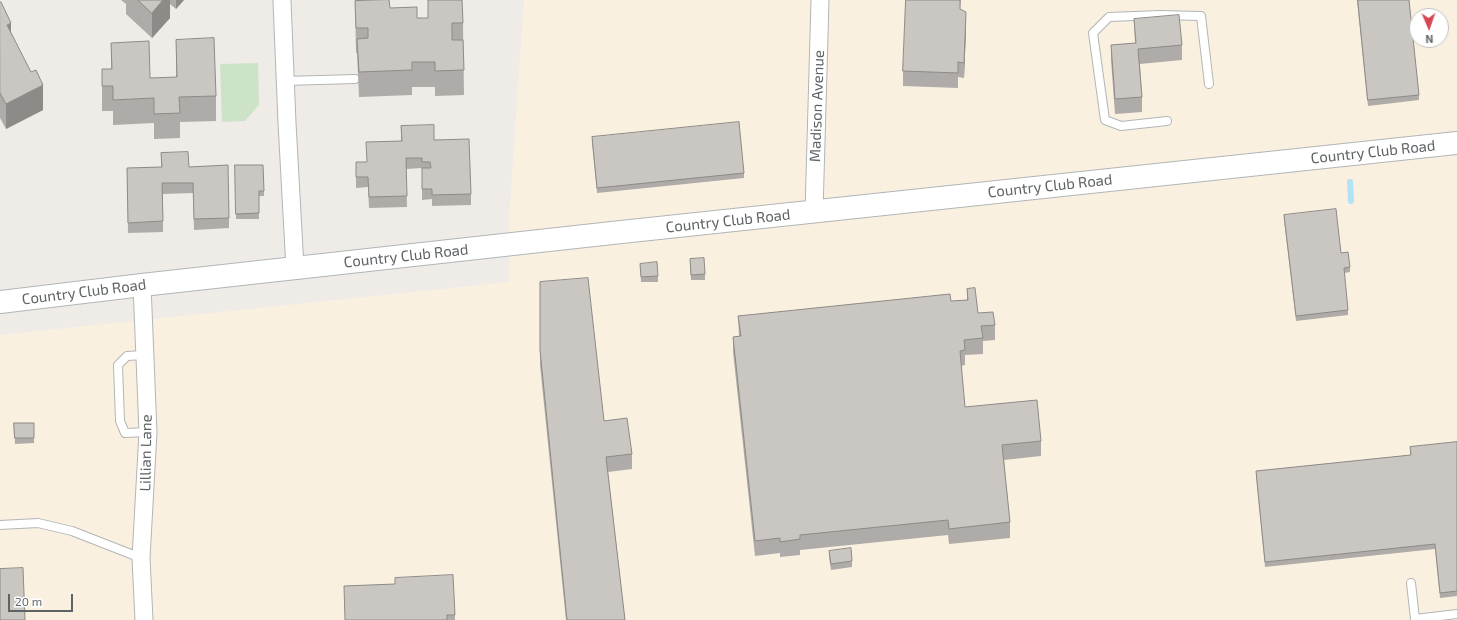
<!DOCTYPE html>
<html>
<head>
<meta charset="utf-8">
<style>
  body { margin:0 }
  #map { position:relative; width:1457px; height:620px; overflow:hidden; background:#efece7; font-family:"Exo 2",sans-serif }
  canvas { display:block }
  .north { position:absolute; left:1409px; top:8px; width:40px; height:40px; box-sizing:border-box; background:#fff; border:1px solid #bfc1c1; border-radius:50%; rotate:178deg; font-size:11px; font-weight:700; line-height:16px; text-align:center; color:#5e6365 }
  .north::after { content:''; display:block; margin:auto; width:14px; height:18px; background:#d54755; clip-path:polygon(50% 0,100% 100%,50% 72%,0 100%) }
  .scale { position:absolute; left:8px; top:594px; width:65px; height:18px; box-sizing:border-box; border:2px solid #5e6365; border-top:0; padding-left:5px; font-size:12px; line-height:14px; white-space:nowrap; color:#5e6365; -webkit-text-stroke:3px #fff; paint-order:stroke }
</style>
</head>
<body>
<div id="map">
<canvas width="1457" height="620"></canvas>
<div class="north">N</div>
<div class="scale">20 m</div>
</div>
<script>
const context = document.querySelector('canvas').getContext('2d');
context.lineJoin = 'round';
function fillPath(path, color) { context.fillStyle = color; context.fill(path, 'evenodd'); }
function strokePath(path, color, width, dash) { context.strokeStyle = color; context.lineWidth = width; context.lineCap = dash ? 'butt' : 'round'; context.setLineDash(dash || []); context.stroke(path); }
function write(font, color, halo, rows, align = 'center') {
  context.font = font + ' "Exo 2",sans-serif'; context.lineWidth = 3; context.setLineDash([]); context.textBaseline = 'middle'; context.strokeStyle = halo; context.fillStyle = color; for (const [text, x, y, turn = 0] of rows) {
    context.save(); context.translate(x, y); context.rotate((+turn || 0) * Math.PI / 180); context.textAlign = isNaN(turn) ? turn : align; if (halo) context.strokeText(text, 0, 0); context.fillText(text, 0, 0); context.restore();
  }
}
const commercial = new Path2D(`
  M524,0H1457V620H0V335L510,282L509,220ZM1417,16H1441V40H1417Z`);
const green = new Path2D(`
  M258,63L259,105L245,121L222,122L220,64Z`);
const stream = new Path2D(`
  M1350,182L1351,201`);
const lane = new Path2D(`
  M285,81L355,79
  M1167,121L1121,126L1105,120L1093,33L1109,17L1160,15L1201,16L1209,84
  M144,355L127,356L118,365L120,421L125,433L148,432
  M0,525L38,523L72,531L141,558
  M1411,583L1415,619L1457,614`);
const street = new Path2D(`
  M282,1L287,123L295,268
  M814,212L820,0
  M142,285L148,432L141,558L144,620`);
const secondary = new Path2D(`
  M0,302L142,285L612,233L1457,143`);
const wall = new Path2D(`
  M121,0H184L176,9L170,4V18L152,38L126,14V4Z
  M428,0L463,23L464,95L435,96V87H412V95L359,97L357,53H356L355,1L390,8L417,18H428Z
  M906,0H961L960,9L966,28L964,78L958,77V88L903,86V71Z
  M1357,0H1409L1419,95V100L1368,106Z
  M0,2L11,33L43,110L6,129L0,118Z
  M1134,19L1182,45V60L1140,64L1142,97V112L1115,114L1111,60V45L1135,43Z
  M176,40L216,96V121L180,122V138L154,139V123L113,125V111H102V69H111V43L150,78H176Z
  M401,126L434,140L471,194V205L432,206V199L422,200V168L406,169L407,207L369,208L368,187L356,188V162H366L401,141Z
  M592,137L744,173V178L597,193L592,142Z
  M161,153L189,167L229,218V228L194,230L193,193L163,194V232L128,233L127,168L161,167Z
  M235,165H263L264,196H259V219H236Z
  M1284,215L1341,253L1350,267V272L1344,273L1348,310V315L1296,321L1284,220Z
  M640,264L658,276V282H641Z
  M690,264L705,274V280H691Z
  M540,282L604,421L632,454V469L608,472L625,620H566L540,365Z
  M967,289L978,313L995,325V340L983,341V354L965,355V365L961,366L965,407L1041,441V456L1004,460L1010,522V538L949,544L948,535L800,550V555L780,557V553L755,556L733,352V337L739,336L738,316L967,300Z
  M14,423H34V443L15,444Z
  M1457,442V596L1440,598L1435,549L1265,567L1256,476V471L1410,455V447Z
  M829,551L852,561V567L831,570L829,557Z
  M395,578L455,615V620H345L395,584Z`);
const shadedWall = new Path2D(`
  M161,0H170V18L152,38V13Z
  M176,0H184L176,9Z
  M966,12V28L964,78V63Z
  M11,23V48L7,25Z
  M43,85V110L6,129V104Z`);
const building = new Path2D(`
  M138,0H163L152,13Z
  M389,0L390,8L417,7V18H428V0H462L463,23H452V40H463L464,70L435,71V62H412V70L359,72L357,39L368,38V28H356L355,1Z
  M906,0H960V9L966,12L964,63L958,62V73L903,71Z
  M1358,0H1409L1419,95L1368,100Z
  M0,2H1L11,23L7,25L31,72L36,70L43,85L6,104L0,93Z
  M1179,15L1182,45L1138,49L1142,97L1115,99L1111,45L1136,43L1134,19Z
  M214,38L216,96L179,97L180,113L154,114V98L113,100V86H102V69H112L111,43L149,41L150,78L177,77L176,40Z
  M739,122L744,173L597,188L592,137Z
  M434,125V140L469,139L471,194L432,195V189H422V168H431L430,162H422V158H406L407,196L369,197L368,177H356V162H367L366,142L402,141L401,126Z
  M188,152L189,167L228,165L229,218L194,219L193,183H162L163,221L128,223L127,168L162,167L161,153Z
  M235,165H263L264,191H259V213L236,214Z
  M1336,209L1341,253L1348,252L1350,267L1344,268L1348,310L1296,316L1284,215Z
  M704,258L705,274L691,275L690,259Z
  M657,262L658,276L641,277L640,264Z
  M588,278L604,421L627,418L632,454L606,457L625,620H567L540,350V282Z
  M975,288L978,313L993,312L995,325L981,326L983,338L964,340L965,350L960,351L965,407L1037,400L1041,441L1002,445L1010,522L949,529L948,520L800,535V539L780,542V538L755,541L733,337L741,336L738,316L950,294L951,301L968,300L967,289Z
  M14,423H34V438H15Z
  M1457,442V591L1440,593L1435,544L1265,562L1256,471L1411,455L1410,447Z
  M851,548L852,561L831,564L829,551Z
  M23,568L25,620H0V569Z
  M453,575L455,615H447V620H345L344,586L395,584V578Z`);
const streetNames = [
  ["Madison Avenue",817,106,-88],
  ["Country Club Road",1373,152,-6],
  ["Country Club Road",1050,186,-6],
  ["Country Club Road",728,221,-6],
  ["Country Club Road",406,256,-6],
  ["Country Club Road",84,292,-7],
  ["Lillian Lane",146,453,-89]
];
fillPath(commercial, '#faf0e0');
fillPath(green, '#cce3c7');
strokePath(stream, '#b1e3f5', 6);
strokePath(lane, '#b2b5b7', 10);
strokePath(street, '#b2b5b7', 19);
strokePath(secondary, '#b1b5b7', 24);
strokePath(lane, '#fff', 8);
strokePath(street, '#fff', 17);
strokePath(secondary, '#fff', 22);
fillPath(wall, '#aeaba8');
fillPath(shadedWall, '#8d8b88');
fillPath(building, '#cac7c3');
strokePath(building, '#8d8b88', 1);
write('15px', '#5e6365', '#fff', streetNames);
</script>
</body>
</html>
